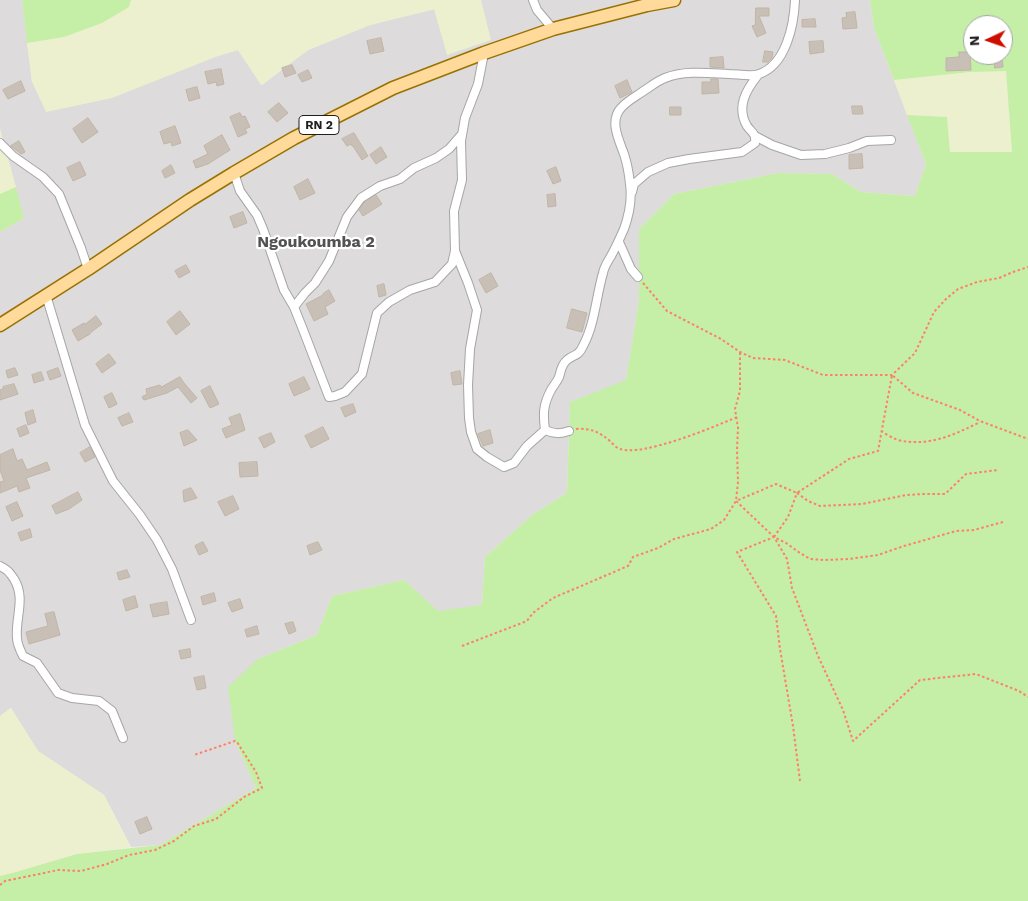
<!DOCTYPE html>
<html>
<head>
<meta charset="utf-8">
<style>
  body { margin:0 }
  #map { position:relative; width:1028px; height:901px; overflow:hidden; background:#f0ede4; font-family:"Work Sans",sans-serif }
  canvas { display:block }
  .north { position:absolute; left:963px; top:15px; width:50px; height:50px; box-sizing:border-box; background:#fff; border:1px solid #a5a5a5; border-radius:50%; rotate:267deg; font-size:14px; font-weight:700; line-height:20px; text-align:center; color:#1f1f1f }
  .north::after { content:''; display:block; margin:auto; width:18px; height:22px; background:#cd0e00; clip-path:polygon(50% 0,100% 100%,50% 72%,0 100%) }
</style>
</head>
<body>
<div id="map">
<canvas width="1028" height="901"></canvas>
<div class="north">N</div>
</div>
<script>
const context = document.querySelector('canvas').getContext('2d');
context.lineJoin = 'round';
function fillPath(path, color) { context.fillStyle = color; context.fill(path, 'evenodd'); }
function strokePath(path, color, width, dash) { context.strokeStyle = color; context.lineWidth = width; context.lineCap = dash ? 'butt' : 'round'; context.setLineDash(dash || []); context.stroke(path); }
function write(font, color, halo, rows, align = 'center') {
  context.font = font + ' "Work Sans",sans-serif'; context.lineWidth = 4.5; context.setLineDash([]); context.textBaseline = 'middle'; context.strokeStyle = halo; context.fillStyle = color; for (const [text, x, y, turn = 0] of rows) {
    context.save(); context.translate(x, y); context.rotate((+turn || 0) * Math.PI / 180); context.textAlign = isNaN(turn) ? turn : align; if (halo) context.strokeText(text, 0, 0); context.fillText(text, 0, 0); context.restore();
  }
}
const residential = new Path2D(`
  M0,0H22L32,82L218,56L238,50L262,85L308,50L370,25L435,9L448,55L481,0H870L874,28L926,164L915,196L861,192L832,174L778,173L674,194L639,229V300L626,381L570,402L567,493L532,515L485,557L482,605L438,612L404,580L332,596L317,635L258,659L235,741L256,788L160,845L131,847L104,795L38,751L11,708L0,716V232L24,218L0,129Z`);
const farmland = new Path2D(`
  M131,0H481L491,40L447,55L434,9L370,25L308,50L261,85L238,50L218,56L112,98L46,112L32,82L27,43L64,37L129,7Z
  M1006,70L1012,152H950L947,117L907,115L894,80L970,72Z
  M0,129L16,187L0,194Z
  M11,708L38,751L104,795L131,847L77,854L16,872L0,876V716Z`);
const grass = new Path2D(`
  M22,0H131L129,7L102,23L64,37L27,43Z
  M870,0H1028V901H0V876L16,872L77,854L160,845L256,788L235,741L228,687L258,659L317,635L332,596L404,580L438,611L482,605L485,557L532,515L567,493L570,402L626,380L639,300V229L674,194L778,173L832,174L861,192L915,196L926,164L907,115L947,117L950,152H1012L1006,71L970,72L894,80L874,28ZM973,25H1003V55H973Z
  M16,187L24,218L0,232V194Z`);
const building = new Path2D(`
  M756,8H769V16H759L766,33L757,37L752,26L755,25Z
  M855,12L857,28L843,29L842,18L847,17L846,13Z
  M815,19L816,27H802V20Z
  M381,38L384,51L370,54L367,41Z
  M823,41L824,52L810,54L809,42Z
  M765,51L773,52L772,58L768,62H763Z
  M959,52H970L971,70L946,71V58L959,57Z
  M994,56H1002L1003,67L995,68Z
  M723,57L724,68L710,67V58Z
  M292,65L296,73L285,77L282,68Z
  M221,69L224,84L217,86L216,82L208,84L205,72Z
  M308,70L312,78L302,82L298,75Z
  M711,79H718L719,93L702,94V82H711Z
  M627,80L632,92L620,98L615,86Z
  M21,81L25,91L8,99L3,90Z
  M197,87L200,98L189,101L186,90Z
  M279,103L288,113L277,122L268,112Z
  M852,106H862L863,114H853Z
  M670,107H681V115H670Z
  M240,113L242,117L245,116L250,127L245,129L247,133L238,137L230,117Z
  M88,118L98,132L82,143L73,129Z
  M175,126L181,143L172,146L171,142L164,144L160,132Z
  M354,133L368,156L362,160L353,146H352L351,144L347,146L342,139Z
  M222,135L230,150L208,164L196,168L193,161L208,154L204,146Z
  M19,141L25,152L21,154L11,146Z
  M381,147L387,157L376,164L370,155Z
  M862,154L863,168L849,169V155Z
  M80,162L86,175L73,181L67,168Z
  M171,165L175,173L165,178L162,171Z
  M556,167L561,181L553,184L547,171Z
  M308,179L315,193L300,200L294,187Z
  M555,194L556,206L548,207L547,195Z
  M376,195L382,204L363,216L359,210L365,202Z
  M243,212L247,223L234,228L230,217Z
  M186,265L190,272L179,278L175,271Z
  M491,273L498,286L486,293L479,280Z
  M384,284L386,295L379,297L377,286Z
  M329,290L335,301L325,307L328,314L314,321L306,304L323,295V294Z
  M572,309L587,313L582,332L567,328Z
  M180,311L190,324L176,335L167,322Z
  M96,316L102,324L90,333V334L78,341L72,330L84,323L85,324Z
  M109,354L116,363L102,373L96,364Z
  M15,368L18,375L8,378L6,371Z
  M58,368L61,376L50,380L47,372Z
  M460,371L462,384L453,385L451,373Z
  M41,372L44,380L34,383L32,375Z
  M180,377L184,383L197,398L191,403L178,387L167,393L144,400L142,397L147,394L146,389L160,385L161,387Z
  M304,377L310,389L294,396L289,384Z
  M14,384L18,394L0,400V390L3,389V387Z
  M210,386L219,404L210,408L201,391Z
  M112,393L117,404L109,408L104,397Z
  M353,404L356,412L345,417L341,408Z
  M33,410L36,422L28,425L25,413Z
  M129,413L133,422L122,426L118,418Z
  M240,414L245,430L226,438L222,429L232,425L229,418Z
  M26,425L29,433L20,437L17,429Z
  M323,427L329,439L311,448L305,436Z
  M188,430L197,440L184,446L180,433Z
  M490,430L493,443L483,446L478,434Z
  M271,433L275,442L264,448L259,438Z
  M90,447L95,457L85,462L80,453Z
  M13,449L17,461L22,459L27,470L47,462L50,470L26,478L30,488L19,492L17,486L0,493V482L4,481L0,470V455Z
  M257,462L258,476L240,477L239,463Z
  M191,488L197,498L184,502L183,491Z
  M78,492L82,500L69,509L56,514L52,506Z
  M233,496L239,509L225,516L218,502Z
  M17,502L23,516L12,521L6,507Z
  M30,529L32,537L21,541L18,533Z
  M203,542L208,551L199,555L195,546Z
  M318,542L322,550L310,555L307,546Z
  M127,570L130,577L119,580L117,573Z
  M214,593L216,601L203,605L201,597Z
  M135,596L138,607L126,611L123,600Z
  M240,599L243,608L232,612L228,603Z
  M167,602L169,614L153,617L150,605Z
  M54,612L60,635L29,644L26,632L48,626L45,614Z
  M293,622L296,631L289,634L285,624Z
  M257,626L259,634L247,637L245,630Z
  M190,649L191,657L181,659L179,651Z
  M204,676L206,688L197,690L194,678Z
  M147,817L152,829L140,834L135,822Z`);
const path = new Path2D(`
  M643,283L667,311L721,339L740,352L753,358L785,360L823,375H892L915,353L934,312L946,299L958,289L977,282L999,278L1013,272L1028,267
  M576,429C591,428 600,432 611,442C613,444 616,448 620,449C642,457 714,427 737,417
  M881,431C886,434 892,438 898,440C928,447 954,435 980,422
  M1003,522L974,530L956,531L904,546L878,555L849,559L824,560L810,559L800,553L786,543L774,537L736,501L776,484L797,493L849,459L878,451L892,375L913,393L960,410L980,421L1028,439
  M774,537L788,517L797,493L808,501L820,506L862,504L906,495L924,494H945L966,474L998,470
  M462,646L527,621L533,613L553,598L628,566L633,557L658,548L674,539L711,529L724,520L736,501L738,482L737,450L738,428L735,409L740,391V352
  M800,781L793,726L780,649L776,616L737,552L774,537L787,559L792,588L818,656L843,710L853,741L920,680L976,674L1019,691L1028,697
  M0,885L5,881L58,870L81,871L107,864L129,855L155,850L174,841L194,826L216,819L244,797L262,788L256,772L237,742L235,741L194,755`);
const street = new Path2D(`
  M533,0L537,10L553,29
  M755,136L772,145L801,155L825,154L849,148L867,141L891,140
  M0,143L13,156L43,177L59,194L81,248L88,269
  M234,173L240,191L257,215L263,229L284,290L294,307L302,327L329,397L335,396L345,392L362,374L377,313L389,302L410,290L435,282L452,264L455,251L454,211L462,180L461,141L465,118L478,84L484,53
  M632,192L634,184L648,172L668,163L689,159L742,152L755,143C756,133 752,133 747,126C736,107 746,90 758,75
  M619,242L631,269L638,277
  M455,251L468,283L477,310L470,349L468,385L469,418L471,432L477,449L487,457L504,467L514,463L527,446L545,430
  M46,295L85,425L113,481L140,515L157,540L172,569L191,620
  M294,307L305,293L315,283L329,261L347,217L361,198L380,186L400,179L414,168L436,158L449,149L462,134
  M545,430C543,414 543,405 551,390C553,386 557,382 559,377C561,371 561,365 567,360C574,354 578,357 583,346C595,324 596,297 603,273C604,267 608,261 611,256C616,247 620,238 624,229C629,215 632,198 630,184C629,174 627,163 624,154C619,140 609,121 621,108C627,101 635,97 642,92C650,87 657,81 665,78C685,70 708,73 729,74C737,74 752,77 759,74C786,65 794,25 795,0
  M545,430C554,434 560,434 569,431
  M0,566C8,570 9,572 14,579C26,598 15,618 17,638C17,644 20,650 23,656L37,663L58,693L72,698L99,701L112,711L123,738`);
const primary = new Path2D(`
  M0,325L88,269L190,200L234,173L294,138L393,88L484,53L553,29L647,5L674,0`);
const shields = [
  [319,125,40]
];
const shieldNames = [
  ["RN 2",319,125]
];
const quarterNames = [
  ["Ngoukoumba 2",316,242]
];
fillPath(residential, '#dddbdb');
fillPath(farmland, '#ecf0ce');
fillPath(grass, '#c5eea6');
fillPath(building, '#c8c0b7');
strokePath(building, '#c3b4a5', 1);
strokePath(street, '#a6a6a6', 10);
strokePath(primary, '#997100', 15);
strokePath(path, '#ff8066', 2, [2.5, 2.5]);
strokePath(street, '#fff', 8);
strokePath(primary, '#ffda9a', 12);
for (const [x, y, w] of shields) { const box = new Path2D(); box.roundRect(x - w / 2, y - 9.5, w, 19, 4); context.fillStyle = '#fff'; context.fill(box); strokePath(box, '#1f1f1f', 1); }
write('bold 12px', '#1f1f1f', null, shieldNames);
write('bold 16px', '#525252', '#fff', quarterNames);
</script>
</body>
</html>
